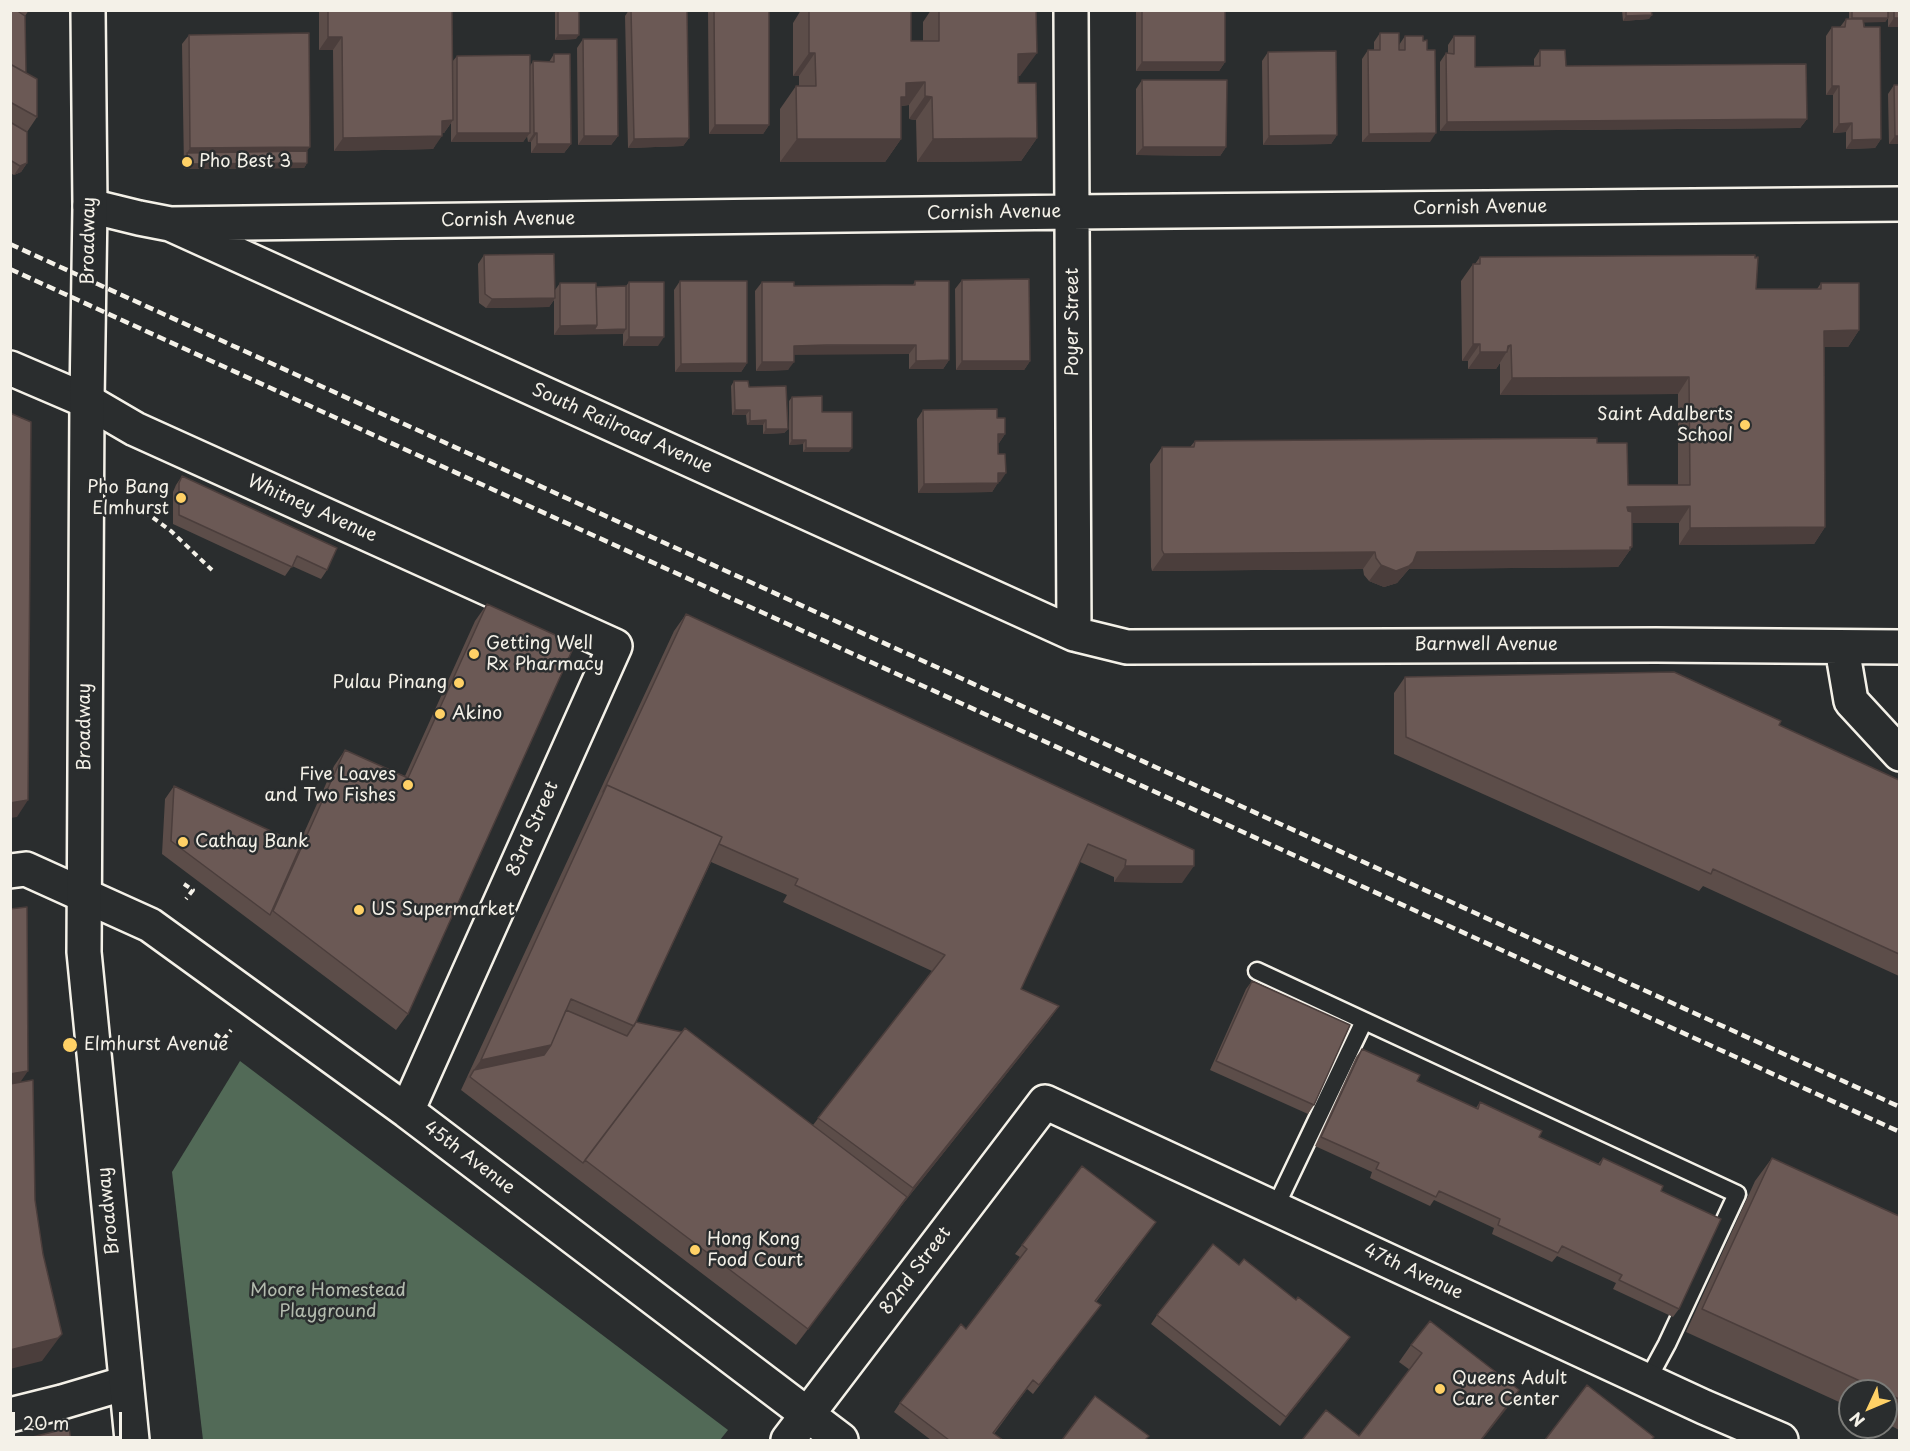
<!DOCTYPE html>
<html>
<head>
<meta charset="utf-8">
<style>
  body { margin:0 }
  #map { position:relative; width:1910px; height:1451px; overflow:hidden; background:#2a2d2e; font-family:"Playpen Sans",sans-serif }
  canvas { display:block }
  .frame { position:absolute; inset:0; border:12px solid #f4f1e8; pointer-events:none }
  .north { position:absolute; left:1838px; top:1379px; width:60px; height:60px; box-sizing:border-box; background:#2a2d2e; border:2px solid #7b7b78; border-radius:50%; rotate:226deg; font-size:16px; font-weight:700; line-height:24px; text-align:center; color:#f4f1e8 }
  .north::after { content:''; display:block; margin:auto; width:21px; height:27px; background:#ffd166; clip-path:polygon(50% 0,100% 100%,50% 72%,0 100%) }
  .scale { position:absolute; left:12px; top:1412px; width:110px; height:27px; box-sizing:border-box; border:3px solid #f4f1e8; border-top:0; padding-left:8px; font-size:18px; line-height:21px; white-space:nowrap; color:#f4f1e8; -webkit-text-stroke:4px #2a2d2e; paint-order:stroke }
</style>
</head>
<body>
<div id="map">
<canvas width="1910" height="1451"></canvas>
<div class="frame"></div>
<div class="north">N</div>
<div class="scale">20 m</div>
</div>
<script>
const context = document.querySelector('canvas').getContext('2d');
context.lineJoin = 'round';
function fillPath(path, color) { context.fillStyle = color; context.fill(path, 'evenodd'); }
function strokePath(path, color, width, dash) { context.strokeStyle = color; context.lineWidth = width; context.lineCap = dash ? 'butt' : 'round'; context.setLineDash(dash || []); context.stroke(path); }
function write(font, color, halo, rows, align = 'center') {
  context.font = font + ' "Playpen Sans",sans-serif'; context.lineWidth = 5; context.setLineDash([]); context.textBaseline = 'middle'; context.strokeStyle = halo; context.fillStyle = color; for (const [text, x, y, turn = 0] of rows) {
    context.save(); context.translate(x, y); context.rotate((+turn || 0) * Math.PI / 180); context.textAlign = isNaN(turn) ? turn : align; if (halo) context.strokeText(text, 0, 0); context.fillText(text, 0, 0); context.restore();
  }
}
const green = new Path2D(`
  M240,1061L728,1430L720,1440H203L172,1172Z`);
const path = new Path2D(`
  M136,505L171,531L212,570
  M184,884L193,890L186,899
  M215,1034L223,1040L231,1030`);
const lane = new Path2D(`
  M1257,971L1737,1194L1667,1344L1647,1381
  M1275,1208L1364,1021`);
const street = new Path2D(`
  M1071,10L1074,634
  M90,206L139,218L170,224L1072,212L1900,204
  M170,224L1074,634L1127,647L1656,645L1900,647
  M10,368L87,401L135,429L615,646L407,1111
  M1842,648L1851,701L1900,754
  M10,871L26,869L150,925L407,1111L841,1440
  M10,1415L62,1402L126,1383
  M788,1440L1045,1102L1704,1407L1781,1440`);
const secondary = new Path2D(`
  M88,10L90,206L87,401L84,952L132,1440`);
const rail = new Path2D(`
  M10,244L1900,1107
  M10,269L1900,1132`);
const wall = new Path2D(`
  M10,10H29L25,16L26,73L37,117L27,132V163L21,172L14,175L10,173Z
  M319,10H452V62L457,56L530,66L533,61L549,62L554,54L571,144L564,153H531V142H528L527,136L523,142H451V123L444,133H442L433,149L334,151L333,50H319Z
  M555,10H579L576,39L555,40Z
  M629,10H687L689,138L683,146L628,148L625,16Z
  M708,10H769V125L763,134H709Z
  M801,10H911V41H923V22L931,10H1036L1020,76H1018V83L1037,138L1021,161L917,162L916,120L909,119V105L901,106V139L885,162H780V109L796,86H799V76H793V23Z
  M1136,10H1225V62L1219,71H1136Z
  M1622,10H1651L1649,19L1623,21Z
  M1849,10H1899V27H1888V18L1885,22H1864L1881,139L1875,148L1846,149V132L1833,133V95H1826V36L1832,27H1840L1846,19H1849Z
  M1380,33L1399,45L1405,36L1430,142H1362V59L1368,50H1374V42Z
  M189,35L307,151V163L304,168L184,169L182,44Z
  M1454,36L1475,67L1534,66V59L1540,50L1566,66L1807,119L1800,128L1440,131V62L1446,53H1448V45Z
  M583,39L618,136L611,145H578L577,48Z
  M1268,52L1337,135L1331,144L1263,145L1262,61Z
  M1142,80L1226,147L1220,156L1136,155V89Z
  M1894,85H1899V144H1889L1888,94Z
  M484,255L555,290L560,283L596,287L626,286L629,282L658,346H623V333L554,335V300L549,307L486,308L479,303L478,264Z
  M1480,257L1756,289H1817L1821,283L1859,330L1848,347H1824L1825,527L1814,544L1679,545V523H1632V547L1618,567L1409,569L1397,583L1384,587L1369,581L1364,575L1363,569L1152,571L1151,567L1150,464L1162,447H1190L1195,441L1597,443L1628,485H1678V394L1500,395V363L1496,369H1468V361H1462L1461,281L1473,264H1475Z
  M962,280L1030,361L1024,370H956L955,289Z
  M680,281L747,363L741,372H675L674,290Z
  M915,281L949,360L943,369H909V354H794L788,370L756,371L755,291L762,282L794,286L913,285Z
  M734,381L749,387L788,429L784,433L763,434V425H747L746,415H732L731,386Z
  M792,397L822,412L849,452H803V444L789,445V401Z
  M923,410L997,418L1005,434L999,443H998L1000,482H998L992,492L918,493L917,419Z
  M182,476L327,570L321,579L292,566L285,576L173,524V492L176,485Z
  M487,604L408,1014L396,1030L162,854L165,799L174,786L299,844L334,766L345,750L405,776L475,621Z
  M686,614L1182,883L1114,882V877L1080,862L1021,989L1059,1006L1047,1023L902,1205L796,1345L461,1090L674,631ZM711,862L787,895L783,902L932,971L813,1125L636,1022Z
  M1405,677L1779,725L1899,780V976L1703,886L1699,891L1394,754V693Z
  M1252,981L1314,1105L1308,1114L1210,1070L1246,989Z
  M1362,1049L1417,1081L1476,1108L1480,1102L1539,1137L1598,1164L1603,1158L1661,1191L1679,1309L1673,1317L1613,1289L1616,1283L1557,1256L1552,1262L1492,1234L1494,1228L1434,1200L1430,1206L1370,1178L1372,1172L1315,1146L1356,1057Z
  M1772,1158L1899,1216V1430L1886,1423V1391H1850V1407L1686,1332L1755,1181Z
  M1156,1222L1096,1302L1053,1368L1033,1394L1027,1389L994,1434L1003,1440H931L894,1412L900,1403L966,1329L1020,1257L1015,1254L1022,1245Z
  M1239,1265L1296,1300L1350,1337L1280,1426L1151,1324L1157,1315Z
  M1411,1345L1519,1390L1508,1407L1410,1370L1399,1362Z`);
const shadedWall = new Path2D(`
  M1652,15L1649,19L1623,21L1626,16Z
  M1852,18H1888L1885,22L1849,23Z
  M1894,18H1899V27H1888Z
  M558,35H579L576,39L555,40Z
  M328,37H342L333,50H319Z
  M809,53H815L799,76H793Z
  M1037,53L1020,76L1001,77L1018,54Z
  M1142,62H1225L1219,71H1136Z
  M925,82L909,105L900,106L890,120L906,83Z
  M1832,86H1839L1833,95H1826Z
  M925,96L932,97L916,120L909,119Z
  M1807,119L1800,128L1440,131L1447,122Z
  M453,120L444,133L433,134L442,121Z
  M1852,123L1846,132L1833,133L1839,124Z
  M715,125H769L763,134H709Z
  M457,133H530L523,142H451Z
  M534,133H537L531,142H528Z
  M1436,133L1430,142H1362L1369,134Z
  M1337,135L1331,144L1263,145L1269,136Z
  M442,136L433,149L334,151L343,138Z
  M584,136H618L611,145H578Z
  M1895,136H1899V144H1889Z
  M689,138L683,146L628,148L634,139Z
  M1037,138L1021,161L917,162L933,139Z
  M797,139H901L885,162H780Z
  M1881,139L1875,148L1846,149L1852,140Z
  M537,144H571L564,153H531Z
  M310,147L304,155L187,153L190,148Z
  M1143,147H1226L1220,156L1136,155Z
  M27,163L21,172L14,175L20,166Z
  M307,163L304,168L184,169L188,164Z
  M555,298L549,307L486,308L492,299Z
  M597,325L626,329L623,334L554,335L560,326Z
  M1859,330L1848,347H1812L1824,331Z
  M629,337H664L658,346H623Z
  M1473,344H1480L1468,361H1462Z
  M916,345L909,354L788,355L794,346Z
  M1511,345L1496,369H1468L1480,352Z
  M949,360L943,369H909L916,361Z
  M962,361H1030L1024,370H956Z
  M762,362H794L788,370L756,371Z
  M747,363L741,372H675L681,364Z
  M1689,377L1678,394L1500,395L1512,378Z
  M735,410H750L746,415H732Z
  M766,420L763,425H747L750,421Z
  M766,429H788L784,433L763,434Z
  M998,434H1005L999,443H992Z
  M792,440H806L803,444L789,445Z
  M806,448H852L849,452H803Z
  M998,473H1006L1000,482H992Z
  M998,483L992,492L918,493L924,484Z
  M1690,506L1679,523H1616L1627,507Z
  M1825,527L1814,544L1679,545L1690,528Z
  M1632,547L1618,567L1409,569L1397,583L1384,587L1369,581L1381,565L1417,552Z
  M1375,552L1363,569L1152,571L1164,554Z
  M28,800L17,817L10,818V803Z
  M1125,866H1194L1182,883L1114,882Z
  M1059,1006L1047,1023L902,1205L913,1188Z
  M551,1045L534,1068L474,1070L464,1083L481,1060Z
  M28,1071L19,1084L10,1086V1074Z
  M907,1197L896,1214L796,1345Z
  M62,1334L42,1361L10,1369V1350Z
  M1350,1337L1344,1346L1280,1426L1286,1417Z
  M1519,1390L1508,1407L1482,1440H1481Z`);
const building = new Path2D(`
  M10,10H16L25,16L26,73L10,64Z
  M328,10H452L453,120L442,121V136L343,138L342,37H328Z
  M558,10H579V35H558Z
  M631,10H687L689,138L634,139Z
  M714,10H769V125H715Z
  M809,10H911V41H939V10H1036L1037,53L1018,54V83H1036L1037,138L933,139L932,97L925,96V82L906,83V97H901V139H797L796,86H816L815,53H809Z
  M1142,10H1225V62H1142Z
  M1626,10H1651L1652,15L1626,16Z
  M1852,10H1888V18H1852Z
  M1894,10H1899V18H1894Z
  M1846,19H1863L1864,27H1880L1881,139L1852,140V123L1839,124V86H1832V27H1845Z
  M309,33L310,147L190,148L189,35Z
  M1380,33H1399V50H1405V36H1423V41L1427,40V50H1435L1436,133L1369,134L1368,50H1380Z
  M1454,36H1475V67L1540,66V50H1565L1566,66L1806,64L1807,119L1447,122L1446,53L1454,54Z
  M583,39H617L618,136H584Z
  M1336,51L1337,135L1269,136L1268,52Z
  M554,54H570L571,144H537V133H534L533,61L554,62Z
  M530,55V133H457V56Z
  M10,64L37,79V117L10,102Z
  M1142,80H1227L1226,147H1143Z
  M1894,85H1899V136H1895Z
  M10,122L27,132V163L20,166L10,160Z
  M307,151V163L188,164L187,153Z
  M554,254L555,298L492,299L485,294L484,255Z
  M1755,255V258L1758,257L1756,289H1821V283H1859V330L1824,331L1825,527L1690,528V506L1627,507L1628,511L1632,512V547H1630V550L1417,552L1413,562L1409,566L1396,571L1381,565L1376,558L1375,552L1164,554L1162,550V447H1194L1195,441L1597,438V443H1627L1628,485H1690L1689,377L1512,378L1511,345L1508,346L1507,352H1480V344H1473V264H1480V257Z
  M1029,279L1030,361H962V280Z
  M680,281H747V363L681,364Z
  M915,281H949V360L916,361V345H826L794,346V362H762V282H794V286L884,285H915Z
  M629,282H664V337H629Z
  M560,283H596L597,325L560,326Z
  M626,286V329L594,330L597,325L596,287Z
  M734,381H748L749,387L786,386L788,429H766V420L750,421V410H735Z
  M822,396V412H852V448H806V440H792V397Z
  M997,409V418H1005V434H998V454H1005L1006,473H998V483L924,484L923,410Z
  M10,413L31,422L28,800L10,803Z
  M182,476L337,548L327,570L297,556L292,567L179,515V483Z
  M487,604L575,644L408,1014L273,911L345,750L408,778Z
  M686,614L1194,850V866H1125L1126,860L1088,844L1021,989L1059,1006L913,1188L818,1118L945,955L795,885L798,879L719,844L722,837L607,785L603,792Z
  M1674,672L1781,721L1779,725L1899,780V954L1713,869L1711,874L1406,737L1405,677Z
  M607,785L722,837L634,1026L571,999L551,1045L481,1060Z
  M174,786L301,845L270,915L171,841Z
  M27,907L28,1071L10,1074V909Z
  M1252,981L1350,1025L1314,1105L1216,1061Z
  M566,1010L627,1036L636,1022L682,1032L583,1163L470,1077L474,1070L544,1055L551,1045Z
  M685,1028L907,1197L808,1329L585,1160Z
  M1362,1049L1420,1075L1417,1081L1478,1109L1480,1102L1542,1131L1539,1137L1600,1165L1603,1158L1663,1186L1661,1191L1721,1219L1679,1309L1619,1280L1622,1275L1562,1246L1558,1253L1498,1225L1500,1219L1439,1191L1436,1197L1376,1169L1379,1163L1321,1137Z
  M33,1080L35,1200L43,1254L62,1334L58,1338L10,1350V1084Z
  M1772,1158L1899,1216V1399L1886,1393V1391H1882L1702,1309Z
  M1082,1166L1156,1222L1095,1301L1101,1305L1059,1359L1039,1385L1033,1380L993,1433L1003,1440H949L900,1403L961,1324L966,1329L1027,1249L1022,1245Z
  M1213,1244L1239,1265L1244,1259L1296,1300L1298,1297L1350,1337L1286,1417L1157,1315Z
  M1430,1321L1519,1390L1481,1440H1302L1326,1410L1359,1436L1422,1353L1411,1345Z
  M1587,1385L1654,1437L1652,1439L1654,1440H1545Z
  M1095,1396L1149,1436L1145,1440H1062Z
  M69,1428L71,1440H20Z`);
const markers = [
  [187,162,6,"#ffd166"],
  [1745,425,6,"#ffd166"],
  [181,498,6,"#ffd166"],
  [474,654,6,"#ffd166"],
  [459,683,6,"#ffd166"],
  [440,714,6,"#ffd166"],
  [408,785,6,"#ffd166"],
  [183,842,6,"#ffd166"],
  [359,910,6,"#ffd166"],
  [70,1045,8,"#ffd166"],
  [695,1250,6,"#ffd166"],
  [1440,1389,6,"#ffd166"]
];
const poiNames = [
  ["Pho Best 3",199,162],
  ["Saint Adalberts",1733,415,"right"],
  ["School",1733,436,"right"],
  ["Pho Bang",169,488,"right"],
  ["Elmhurst",169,509,"right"],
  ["Getting Well",486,644],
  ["Rx Pharmacy",486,665],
  ["Pulau Pinang",447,683,"right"],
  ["Akino",452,714],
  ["Five Loaves",396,775,"right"],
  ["and Two Fishes",396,796,"right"],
  ["Cathay Bank",195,842],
  ["US Supermarket",371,910],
  ["Elmhurst Avenue",84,1045],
  ["Hong Kong",707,1240],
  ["Food Court",707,1261],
  ["Queens Adult",1452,1379],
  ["Care Center",1452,1400]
];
const streetNames = [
  ["Cornish Avenue",1480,208,-1],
  ["Cornish Avenue",994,213,-1],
  ["Cornish Avenue",508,220,-1],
  ["Broadway",89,241,-89],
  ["Poyer Street",1073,322,-90],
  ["South Railroad Avenue",622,429,24],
  ["Whitney Avenue",312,509,24],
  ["Barnwell Avenue",1486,645],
  ["Broadway",85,727,-90],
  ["83rd Street",533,829,-66],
  ["45th Avenue",469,1158,37],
  ["Broadway",109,1211,-96],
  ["82nd Street",916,1271,-53],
  ["47th Avenue",1413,1272,25]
];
const parkNames = [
  ["Moore Homestead",328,1291],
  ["Playground",328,1312]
];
fillPath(green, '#526a57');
strokePath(lane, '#f4f1e8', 21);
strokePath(street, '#f4f1e8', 38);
strokePath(secondary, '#f4f1e8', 38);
strokePath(path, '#f4f1e8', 4, [6, 4.5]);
strokePath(lane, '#2a2d2e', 16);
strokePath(street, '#2a2d2e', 33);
strokePath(secondary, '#2a2d2e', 33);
strokePath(rail, '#f4f1e8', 4.5, [9, 4.5]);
fillPath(wall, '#5c4d49');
fillPath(shadedWall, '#4b3e3c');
fillPath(building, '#6b5955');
strokePath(building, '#4b3e3c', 1.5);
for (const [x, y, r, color] of markers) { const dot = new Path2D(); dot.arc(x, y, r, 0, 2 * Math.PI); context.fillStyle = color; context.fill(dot); strokePath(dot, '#2a2d2e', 2); }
write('18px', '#f4f1e8', '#2a2d2e', poiNames, 'left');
write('18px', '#f4f1e8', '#2a2d2e', streetNames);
write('18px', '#b3bbae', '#2a2d2e', parkNames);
</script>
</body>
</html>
